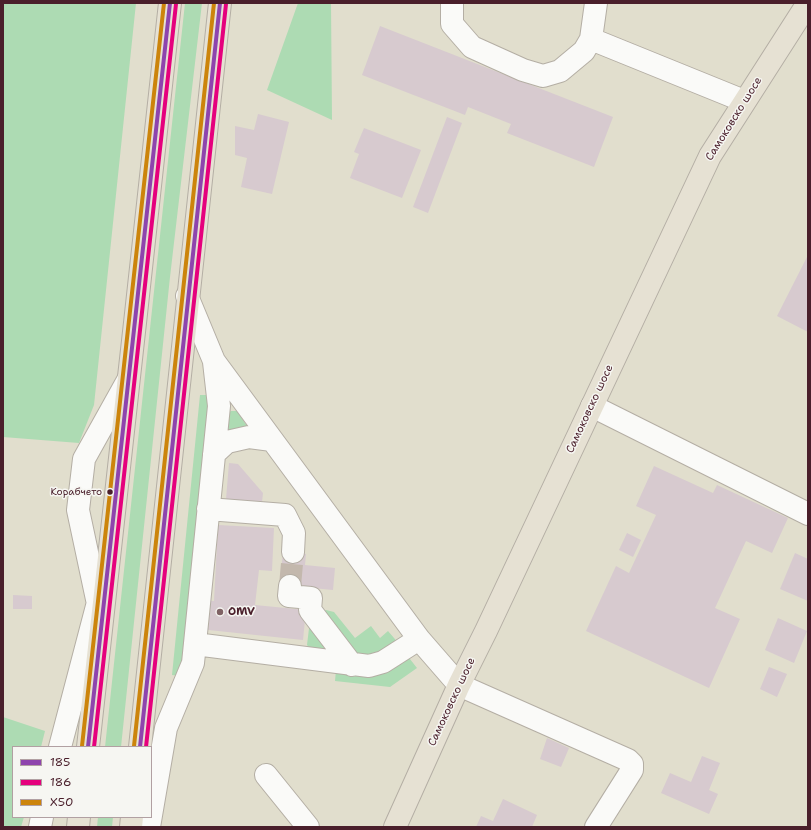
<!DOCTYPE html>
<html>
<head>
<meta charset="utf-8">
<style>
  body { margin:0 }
  #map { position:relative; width:811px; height:830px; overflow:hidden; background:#e1decd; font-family:"Shantell Sans",sans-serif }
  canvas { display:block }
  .frame { position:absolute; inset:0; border:4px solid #4a1f2b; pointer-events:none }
  .legend { position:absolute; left:12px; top:746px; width:140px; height:72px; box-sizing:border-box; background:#f6f6f2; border:1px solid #b1a0a2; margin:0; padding:5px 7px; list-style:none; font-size:12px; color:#4a1f2b }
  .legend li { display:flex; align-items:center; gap:8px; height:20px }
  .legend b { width:20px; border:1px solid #b1a0a2 }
</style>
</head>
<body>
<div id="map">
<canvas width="811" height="830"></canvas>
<div class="frame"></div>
<ul class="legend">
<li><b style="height:5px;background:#8e44ad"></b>185</li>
<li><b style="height:5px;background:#e5007d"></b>186</li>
<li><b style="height:5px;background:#cc840b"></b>Х50</li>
</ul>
</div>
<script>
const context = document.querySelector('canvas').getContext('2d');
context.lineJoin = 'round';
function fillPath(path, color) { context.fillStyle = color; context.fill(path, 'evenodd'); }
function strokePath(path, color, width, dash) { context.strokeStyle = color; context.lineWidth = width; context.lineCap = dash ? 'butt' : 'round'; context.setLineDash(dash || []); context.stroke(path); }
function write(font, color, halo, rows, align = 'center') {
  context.font = font + ' "Shantell Sans",sans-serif'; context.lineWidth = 3; context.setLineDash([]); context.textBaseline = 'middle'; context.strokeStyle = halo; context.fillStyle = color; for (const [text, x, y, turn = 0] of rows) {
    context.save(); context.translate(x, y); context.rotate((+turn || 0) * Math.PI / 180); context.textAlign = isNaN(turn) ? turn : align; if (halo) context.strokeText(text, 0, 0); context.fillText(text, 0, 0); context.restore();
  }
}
const green = new Path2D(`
  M3,3H136L94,405L79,443L3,437Z
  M185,3H202L170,277L121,747H105Z
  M298,3H331L332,120L267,90Z
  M200,395H210L185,659L179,676L172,675Z
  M231,411H237L251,432L225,439L227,414Z
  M326,610L334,612L355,638L371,626L380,638L388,631L400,645L369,657L353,653L320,612Z
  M310,620L332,654L313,652L307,645Z
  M406,654L417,668L390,687L335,681L336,670Z
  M3,717L45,731L41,747H13V817H24L21,827H3Z
  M98,817H113L112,827H97Z`);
const building = new Path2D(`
  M380,26L613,117L594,167L507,133L511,124L468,107L465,115L362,75Z
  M258,114L289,122L272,194L241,187L247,158L235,155V126L254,130Z
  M447,117L462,123L428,213L413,207Z
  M364,128L421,150L402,198L350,178L359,154L354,152Z
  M808,255V332L777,316Z
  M229,463L238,464L263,493L262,502L226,499Z
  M654,466L713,493L717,485L788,518L772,553L746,541L715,608L740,619L709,688L586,631L616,566L629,573L656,515L636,506Z
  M218,525L274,528L272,571L259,570L255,605L306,610L303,640L199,629L202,600L214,601Z
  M627,533L641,540L633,557L619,550Z
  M283,551L306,554L305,565L335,568L333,590L280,585Z
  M795,553L808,559V601L780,589Z
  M13,595L32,596V609H13Z
  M778,618L807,631L794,663L765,650Z
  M769,667L787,674L777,697L760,689Z
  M547,738L569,748L561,767L540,759Z
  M702,756L720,763L709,790L718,794L709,814L661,793L670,773L691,782Z
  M503,799L537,815L532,827H476L481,816L493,821Z`);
const minorTunnel = new Path2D(`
  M290,586L293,552`);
const minor = new Path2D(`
  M452,3V24L472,47L523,70L543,76L560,71L584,51L591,39L596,3
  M591,39L744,101
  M187,296L214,361L419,639L459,685L628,760L632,764V770L596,827
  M592,406L808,514
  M214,454L227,442L249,437L272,440
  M208,509L285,515L294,533L293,552
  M290,586L289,596L311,598L310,610L352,665
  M98,604L78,510L84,459L128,380
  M195,644L369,666L383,662L419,639
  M60,747L97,606
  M266,775L308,827
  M40,827L42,817
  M149,827L166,728L193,663L219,406L214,362`);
const major = new Path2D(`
  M395,827L459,685L486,631L710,156L808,3`);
const highway = new Path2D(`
  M88,747C117,499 142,251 170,3
  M140,747L220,3
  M78,827L79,817
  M131,827L132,817`);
const bus1 = new Path2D(`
  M88,747L170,3
  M140,747L220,3`);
const bus2 = new Path2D(`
  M94,747L176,4
  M146,747L226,4`);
const bus3 = new Path2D(`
  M82,746L164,3
  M134,746L214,3`);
const markers = [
  [110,492,3.5,"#4a1f2b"],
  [220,612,4,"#7f6264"]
];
const busNames = [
  ["Корабчето",102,492]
];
const streetNames = [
  ["Самоковско шосе",734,119,-58],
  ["Самоковско шосе",590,409,-65],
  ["Самоковско шосе",452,702,-65]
];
const poiNames = [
  ["OMV",228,612]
];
fillPath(green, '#addbb3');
fillPath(building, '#d7cacf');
strokePath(minorTunnel, '#c3b8ad', 22, [22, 11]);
strokePath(minor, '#b4aea4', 24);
strokePath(major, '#b4aea4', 24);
strokePath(highway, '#b4aea4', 24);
strokePath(minor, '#fafaf8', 22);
strokePath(major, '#e6e1d3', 22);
strokePath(highway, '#e6e1d3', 22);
strokePath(bus1, '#8e44ad', 4);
strokePath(bus2, '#e5007d', 4);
strokePath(bus3, '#cc840b', 4);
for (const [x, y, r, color] of markers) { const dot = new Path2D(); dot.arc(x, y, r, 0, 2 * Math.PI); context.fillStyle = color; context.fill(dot); strokePath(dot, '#f6f6f2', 1.5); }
write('10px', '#4a1f2b', '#f6f6f2', busNames, 'right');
write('11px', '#4a1f2b', '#f6f6f2', streetNames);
write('bold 11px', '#4a1f2b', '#f6f6f2', poiNames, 'left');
</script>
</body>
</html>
